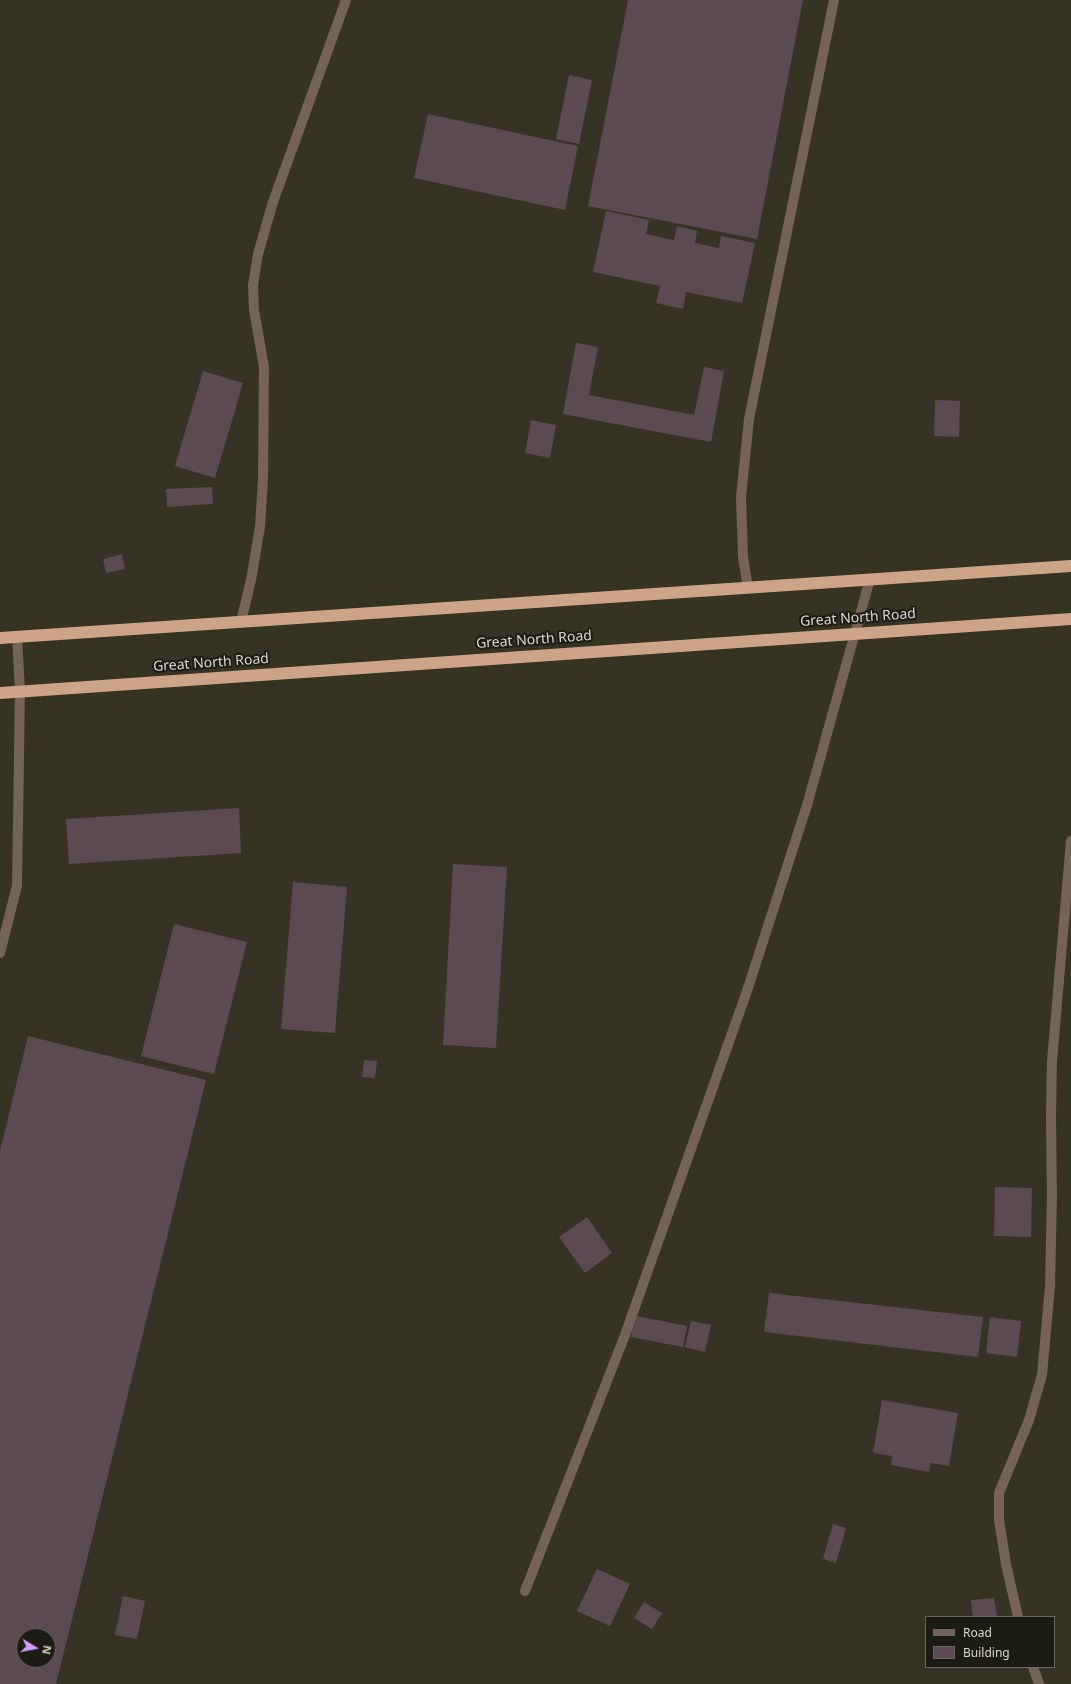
<!DOCTYPE html>
<html>
<head>
<meta charset="utf-8">
<style>
  body { margin:0 }
  #map { position:relative; width:1071px; height:1684px; overflow:hidden; background:#373324; font-family:"Noto Sans",sans-serif }
  canvas { display:block }
  .legend { position:absolute; left:925px; top:1616px; width:130px; height:52px; box-sizing:border-box; background:#1c1b14; border:1px solid #68675f; margin:0; padding:5px 7px; list-style:none; font-size:12px; color:#dbd8cf }
  .legend li { display:flex; align-items:center; gap:8px; height:20px }
  .legend b { width:20px; border:1px solid #68675f }
  .north { position:absolute; left:16px; top:1628px; width:40px; height:40px; box-sizing:border-box; background:#1c1b14; border:1px solid #68675f; border-radius:50%; rotate:100deg; font-size:11px; font-weight:700; line-height:16px; text-align:center; color:#dbd8cf }
  .north::after { content:''; display:block; margin:auto; width:14px; height:18px; background:#d39cfc; clip-path:polygon(50% 0,100% 100%,50% 72%,0 100%) }
</style>
</head>
<body>
<div id="map">
<canvas width="1071" height="1684"></canvas>
<ul class="legend">
<li><b style="height:5px;background:#746357"></b>Road</li>
<li><b style="height:11px;background:#5b4a52"></b>Building</li>
</ul>
<div class="north">N</div>
</div>
<script>
const context = document.querySelector('canvas').getContext('2d');
context.lineJoin = 'round';
function fillPath(path, color) { context.fillStyle = color; context.fill(path, 'evenodd'); }
function strokePath(path, color, width, dash) { context.strokeStyle = color; context.lineWidth = width; context.lineCap = dash ? 'butt' : 'round'; context.setLineDash(dash || []); context.stroke(path); }
function write(font, color, halo, rows, align = 'center') {
  context.font = font + ' "Noto Sans",sans-serif'; context.lineWidth = 4; context.setLineDash([]); context.textBaseline = 'middle'; context.strokeStyle = halo; context.fillStyle = color; for (const [text, x, y, turn = 0] of rows) {
    context.save(); context.translate(x, y); context.rotate((+turn || 0) * Math.PI / 180); context.textAlign = isNaN(turn) ? turn : align; if (halo) context.strokeText(text, 0, 0); context.fillText(text, 0, 0); context.restore();
  }
}
const building = new Path2D(`
  M628,0H803L757,239L588,206Z
  M569,75L592,80L579,144L556,139Z
  M428,114L578,146L565,210L414,178Z
  M606,211L649,220L646,234L674,240L677,226L697,231L695,243L719,248L721,236L755,243L742,303L686,292L683,309L656,303L660,286L593,272Z
  M576,343L598,347L589,395L694,415L704,367L724,371L711,442L563,414Z
  M203,371L243,383L215,478L175,466Z
  M935,400L960,401L959,437L934,436Z
  M531,420L556,425L550,458L525,453Z
  M212,487L213,504L167,507L166,489Z
  M122,554L125,569L106,573L103,559Z
  M239,808L241,853L69,864L66,819Z
  M453,864L507,867L496,1048L443,1045Z
  M293,882L347,887L335,1033L281,1029Z
  M174,924L247,942L214,1074L141,1056Z
  M28,1036L206,1080L56,1684H0V1151ZM24,1636H48V1660H24Z
  M364,1060L377,1061L375,1078L362,1077Z
  M995,1187L1032,1188L1031,1237L994,1236Z
  M587,1217L612,1253L585,1273L559,1237Z
  M769,1293L983,1317L978,1357L764,1332Z
  M636,1316L687,1326L683,1347L631,1337Z
  M990,1317L1021,1321L1017,1357L986,1353Z
  M691,1321L711,1325L705,1352L685,1347Z
  M882,1400L958,1413L949,1466L931,1463L929,1472L891,1465L892,1456L873,1453Z
  M833,1524L846,1528L836,1563L823,1559Z
  M597,1569L630,1584L610,1626L577,1611Z
  M123,1596L145,1601L137,1639L115,1635Z
  M994,1598L997,1617H973L971,1600Z
  M644,1602L662,1613L652,1629L634,1618Z`);
const minor = new Path2D(`
  M748,588L743,557L741,497L749,419L834,0
  M241,622L251,580L260,527L263,479L264,367L254,310L253,285L258,254L273,202L346,0
  M0,953L17,886L20,691L17,636
  M525,1591L625,1335L747,991L808,802L870,579
  M1018,1617L1006,1564L999,1520V1493L1029,1420L1042,1375L1050,1286L1052,1195L1051,1117L1052,1061L1071,841
  M1033,1667L1039,1684`);
const highway = new Path2D(`
  M0,638L1071,566
  M0,693L1071,619`);
const streetNames = [
  ["Great North Road",858,618,-4],
  ["Great North Road",534,640,-4],
  ["Great North Road",211,663,-4]
];
fillPath(building, '#5b4a52');
strokePath(minor, '#746357', 10);
strokePath(highway, '#cda485', 12);
write('14px', '#dbd8cf', '#1c1b14', streetNames);
</script>
</body>
</html>
